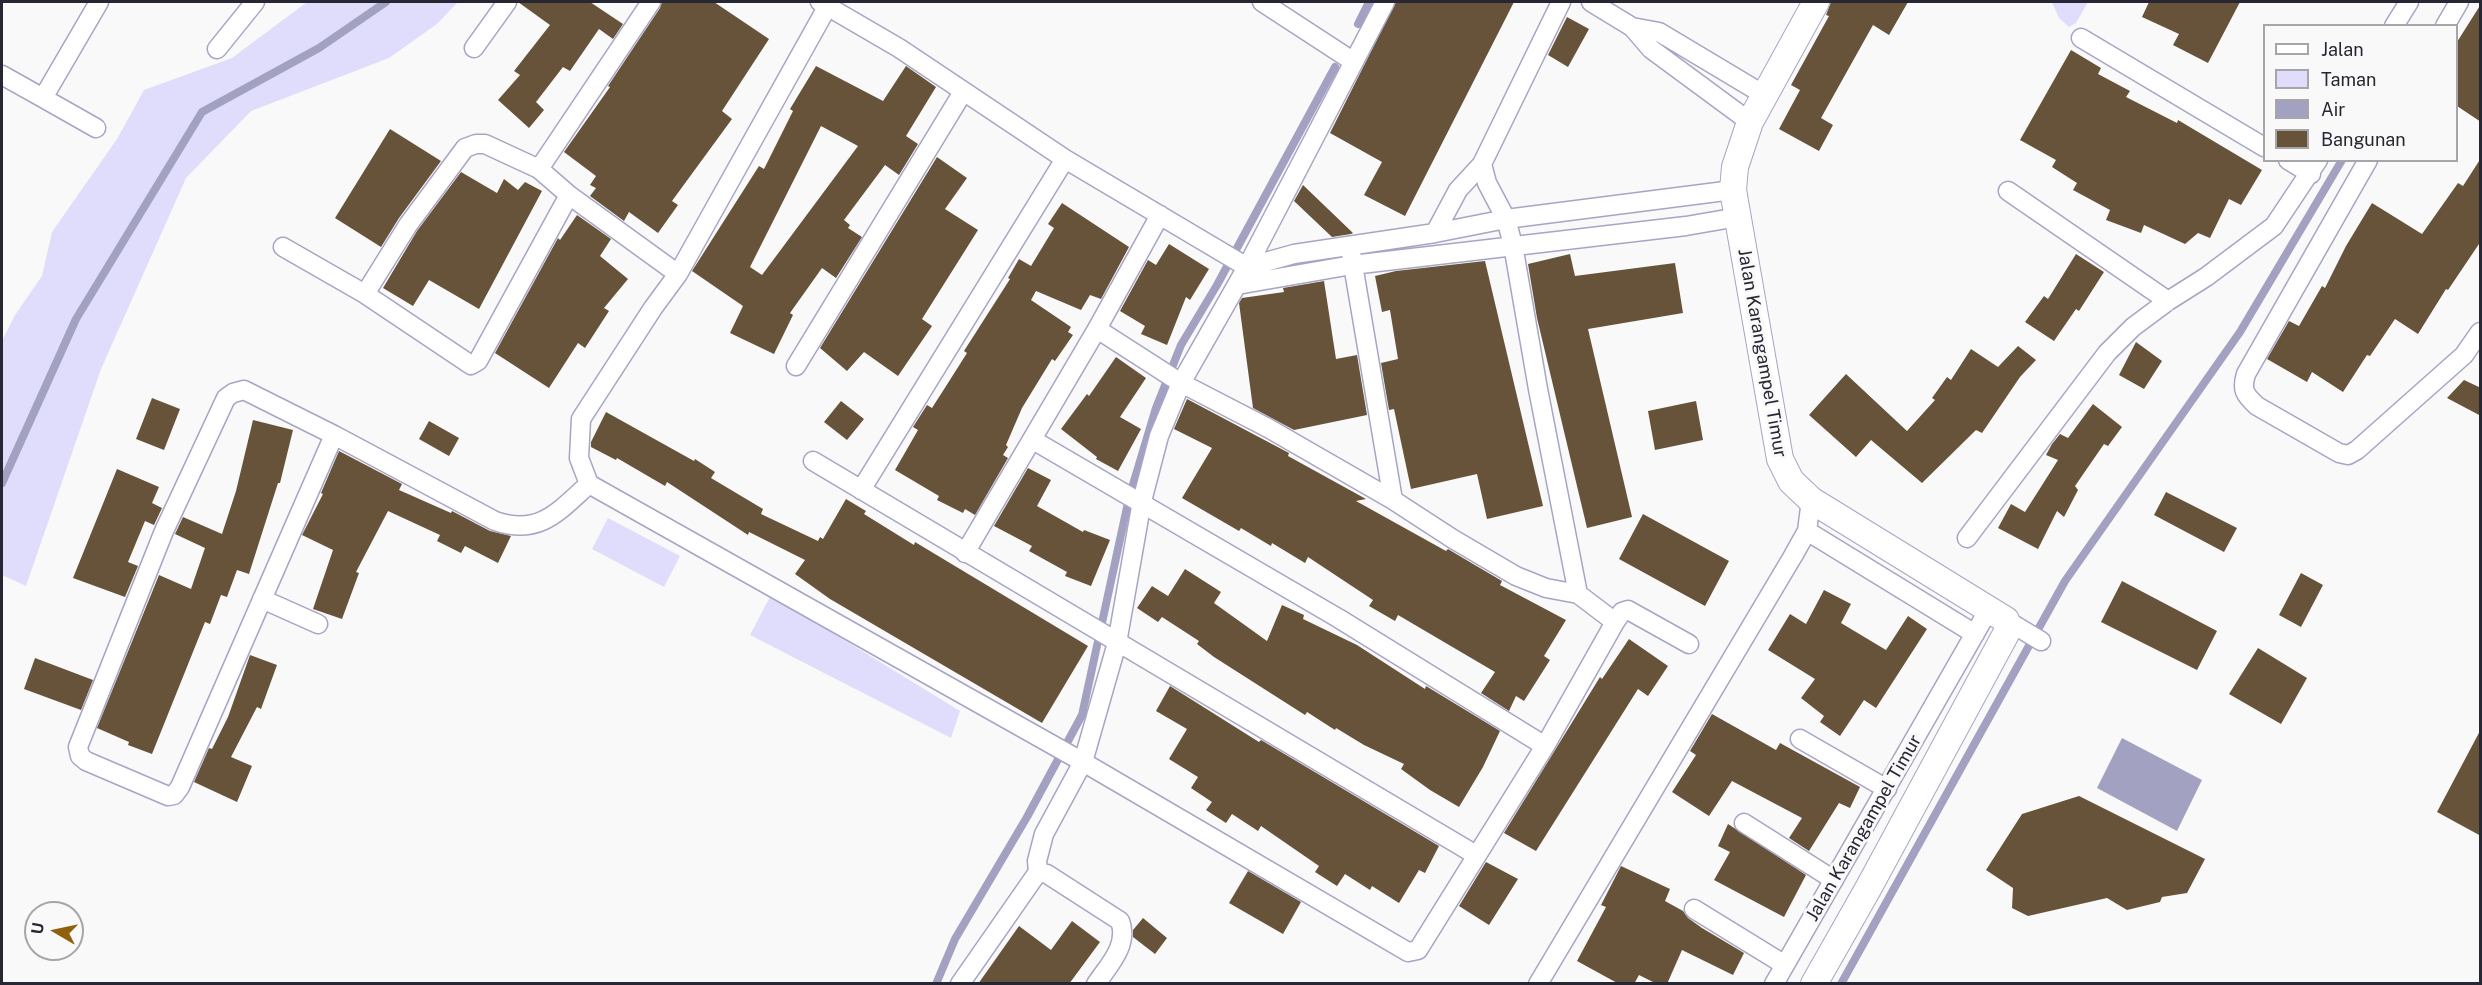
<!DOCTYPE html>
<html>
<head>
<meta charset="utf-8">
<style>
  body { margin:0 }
  #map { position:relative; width:2482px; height:985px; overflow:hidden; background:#f9f9f9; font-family:"Public Sans",sans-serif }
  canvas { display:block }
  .frame { position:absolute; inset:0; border:3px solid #272633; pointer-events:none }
  .legend { position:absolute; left:2263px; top:24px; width:195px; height:138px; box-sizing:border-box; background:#f9f9f9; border:2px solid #a5a5aa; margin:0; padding:8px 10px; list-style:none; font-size:18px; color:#272633 }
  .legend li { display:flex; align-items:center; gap:12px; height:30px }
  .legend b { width:30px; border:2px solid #a5a5aa }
  .north { position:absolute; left:24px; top:901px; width:60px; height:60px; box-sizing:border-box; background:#f9f9f9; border:2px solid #a5a5aa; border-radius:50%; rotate:279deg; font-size:16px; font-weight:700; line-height:24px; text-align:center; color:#272633 }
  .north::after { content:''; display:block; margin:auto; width:21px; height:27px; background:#90600c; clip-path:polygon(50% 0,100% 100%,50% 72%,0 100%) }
</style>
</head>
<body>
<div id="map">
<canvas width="2482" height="985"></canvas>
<div class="frame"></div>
<ul class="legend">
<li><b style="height:8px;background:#fff"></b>Jalan</li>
<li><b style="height:16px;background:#dfddfb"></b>Taman</li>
<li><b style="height:16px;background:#a3a1c1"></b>Air</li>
<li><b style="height:16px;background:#66533a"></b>Bangunan</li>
</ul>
<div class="north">U</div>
</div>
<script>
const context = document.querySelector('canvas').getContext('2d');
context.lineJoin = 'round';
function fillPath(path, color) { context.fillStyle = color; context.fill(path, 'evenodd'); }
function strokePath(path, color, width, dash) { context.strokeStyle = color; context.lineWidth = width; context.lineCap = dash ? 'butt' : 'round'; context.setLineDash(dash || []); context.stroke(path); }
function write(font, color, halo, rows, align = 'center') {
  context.font = font + ' "Public Sans",sans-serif'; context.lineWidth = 6; context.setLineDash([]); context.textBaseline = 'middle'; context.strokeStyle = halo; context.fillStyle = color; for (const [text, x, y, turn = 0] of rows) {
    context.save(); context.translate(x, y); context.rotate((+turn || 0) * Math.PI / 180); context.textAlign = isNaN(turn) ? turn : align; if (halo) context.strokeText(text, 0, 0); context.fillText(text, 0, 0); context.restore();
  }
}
const green = new Path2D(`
  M307,2H458L437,24L389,58L251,111L186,178L101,369L26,586L2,575V341L15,315L42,276L52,232L117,139L144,90L232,58Z
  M2052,2H2088L2076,23L2069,27L2059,18Z
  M608,518L680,556L664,587L592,549Z
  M771,595L960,711L951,738L750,635Z`);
const water = new Path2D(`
  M2122,738L2202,780L2177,831L2097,788Z`);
const stream = new Path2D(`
  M1358,24L1369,2
  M2,483L76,319L202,112L319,48L386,2
  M936,984L955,939L1027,817L1082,715L1129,498L1156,408L1181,345L1217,285L1335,67
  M1841,984L2065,581L2240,332L2342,160`);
const building = new Path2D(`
  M518,2H590L623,24L613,39L599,29L570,71L563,67L536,102L544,110L529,128L498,100L520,75L514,71L550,25Z
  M662,2H714L769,39L722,111L732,119L672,201L678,205L658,233L629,212L624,221L590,196L596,188L590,185L596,176L564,152L610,87L608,86L660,8Z
  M1396,2H1514L1405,216L1364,195L1382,162L1330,133Z
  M1831,2H1908L1889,35L1873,25L1821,118L1833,125L1819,151L1779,129L1800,90L1791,85L1829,16L1826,15Z
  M2149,2H2240L2208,63L2173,45L2179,34L2142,17Z
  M2481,4V122L2457,106V42Z
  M1567,17L1589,29L1568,67L1548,55Z
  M2071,50L2101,68L2098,74L2130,91L2126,97L2177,123L2178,120L2262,170L2241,205L2229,199L2210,238L2198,233L2185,244L2144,225L2141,233L2106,220L2110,210L2073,190L2077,183L2052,167L2056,160L2020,140Z
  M816,66L883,101L906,66L936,87L906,136L918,144L899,175L885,165L844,220L850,225L848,228L862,237L836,278L822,268L790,313L793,315L774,354L730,333L743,306L692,271L759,166L764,169L793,111L790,109ZM821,126L858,146L762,275L750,267Z
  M390,129L441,161L399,218L381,247L335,218Z
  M937,157L967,178L945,209L978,230L922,319L932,326L898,376L864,352L847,371L820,348Z
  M2481,158V241L2448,290L2446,289L2418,334L2395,319L2370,356L2367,355L2343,392L2312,372L2307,382L2267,359L2289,321L2299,326L2322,286L2325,288L2346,246L2372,203L2422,234L2458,183L2463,186Z
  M461,172L497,193L504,179L518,190L525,182L542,191L479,309L429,280L413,306L383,288L417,231Z
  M1303,185L1353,233L1351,234L1332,237L1294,201Z
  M1062,203L1129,247L1101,299L1090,295L1081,310L1036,291L1031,300L1071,327L1068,332L1073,335L1055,361L1052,359L1022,408L1006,445L1008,447L1003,455L1008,458L975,515L965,509L963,513L937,500L939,496L895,470L918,430L913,427L927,405L932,408L948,383L967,353L964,351L1010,279L1008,278L1019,259L1031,266L1054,228L1048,224Z
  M577,215L611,239L600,256L628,279L604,308L609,311L585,348L578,343L549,388L495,353L558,238L560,240Z
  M1169,244L1209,269L1190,300L1186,297L1167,345L1141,334L1145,326L1120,311L1148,260L1156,265Z
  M1570,254L1575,276L1675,263L1683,313L1588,329L1632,517L1587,528L1537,318L1528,264Z
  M2076,254L2104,272L2079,311L2076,309L2054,341L2025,322L2044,296L2048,299Z
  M1485,261L1543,506L1487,519L1477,474L1411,489L1394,409L1389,410L1381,363L1398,359L1390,310L1382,312L1375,276L1396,271Z
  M1324,281L1336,359L1357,355L1367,415L1294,430L1253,408L1239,303L1242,298L1284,292L1283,288Z
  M2136,342L2162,361L2144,389L2119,375Z
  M2018,346L2036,360L2020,377L1982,433L1976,430L1922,483L1871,440L1856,457L1809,415L1846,374L1907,431L1935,400L1932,398L1947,377L1951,380L1971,349L1998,367Z
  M1116,357L1146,378L1120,417L1141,429L1118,471L1096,459L1097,457L1061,429L1087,394L1089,396Z
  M2464,380L2481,388V416L2447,398Z
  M152,398L180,409L164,450L136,439Z
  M1187,399L1289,453L1288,456L1366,499L1356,501L1446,551L1448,549L1463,558L1502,581L1500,585L1566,620L1544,656L1550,660L1524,701L1516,696L1509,711L1481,693L1495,672L1398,615L1395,621L1369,606L1373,600L1308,557L1305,563L1272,543L1271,546L1241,528L1239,531L1182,498L1212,448L1174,429Z
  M841,401L864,419L847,440L824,422Z
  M1696,401L1703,440L1655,450L1648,411Z
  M2093,404L2122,427L2108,446L2104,444L2075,486L2078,490L2064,517L2057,511L2038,549L1998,528L2011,504L2025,512L2058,460L2046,455L2052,444L2060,434L2068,438Z
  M606,412L694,461L695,459L715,472L711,478L763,509L761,514L818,541L820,537L823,539L846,499L866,511L864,514L914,545L915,542L1088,646L1042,723L830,599L795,574L805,560L749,532L748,535L667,482L665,486L617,458L616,460L591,447V442Z
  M253,420L293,430L280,483H278L249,574L237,570L227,597L221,595L210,624L205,622L152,754L128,745L129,742L97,728L159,575L191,589L205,548L175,534L183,517L222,534L236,491Z
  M429,421L459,438L449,456L419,439Z
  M339,451L402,484L399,490L451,513L452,511L490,531L511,536L498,563L465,546L461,553L437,541L440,535L388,511L356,572L359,573L342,619L313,609L333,550L302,535L323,494L321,493Z
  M1028,468L1051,480L1037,506L1083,532L1084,530L1110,540L1091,586L1065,576L1067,572L1029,551L1032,546L994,526Z
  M117,469L159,487L152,503L162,508L154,525L145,521L128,562L138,566L125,597L73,578Z
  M2166,492L2237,528L2224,552L2154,515Z
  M1643,514L1729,561L1705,606L1619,559Z
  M1185,569L1221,592L1214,603L1267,641L1282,605L1304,615L1303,619L1357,645L1425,689L1426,686L1500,731L1483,767L1459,807L1430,790L1401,769L1404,764L1364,745L1336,728L1335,730L1307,712L1305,715L1214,657L1197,644L1199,641L1162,617L1158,622L1137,608L1152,586L1168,596Z
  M2301,573L2323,585L2301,627L2279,615Z
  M2122,581L2217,631L2197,670L2101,622Z
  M1824,590L1851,604L1841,623L1886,650L1908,616L1927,629L1876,708L1864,700L1840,736L1820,722L1824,716L1801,698L1815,679L1768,650L1790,614L1806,624Z
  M1629,639L1668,666L1648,696L1638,689L1536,851L1504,833L1600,677L1602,679Z
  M2258,648L2307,678L2281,724L2229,694Z
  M250,655L277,665L261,709L257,707L231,757L252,766L237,802L194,782L209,748L212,749L228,717Z
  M35,658L93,680L81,710L24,689Z
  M1170,686L1259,742L1261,740L1439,846L1425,873L1419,870L1399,903L1372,886L1370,890L1345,874L1337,886L1315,872L1319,866L1261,826L1258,831L1232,814L1226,823L1206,810L1212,802L1191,788L1198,777L1169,759L1187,729L1156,711Z
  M1712,714L1776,750L1780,743L1860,787L1850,808L1839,803L1809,851L1789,838L1802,818L1732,781L1709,816L1672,792L1696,755L1690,751Z
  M2481,729V836L2437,812Z
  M2079,796L2205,859L2187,893L2162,897L2160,902L2127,910L2107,898L2028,916L2012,908L2013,888L1986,870L2022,814Z
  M1728,824L1806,875L1784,917L1714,880L1730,852L1718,846Z
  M1486,862L1518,879L1489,925L1459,906Z
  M1621,866L1670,889L1665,901L1683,911L1688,918L1702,928L1744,953L1733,975L1682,950L1667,984H1657L1639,975L1634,984H1619L1577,961L1606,907L1601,905Z
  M1248,871L1301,902L1283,934L1229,903Z
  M1143,918L1167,938L1155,954L1133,937V930Z
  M1072,921L1100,942L1069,984H978L1019,926L1051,950Z`);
const street = new Path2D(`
  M820,2L899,48L1065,159L1247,267L1294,254L1435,233L1506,219L1733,190
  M830,2L678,274L653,308L581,419L579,458L589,484L1083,762L1408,952L1418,950L1545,746L1615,622L1578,594L1538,389L1513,245L1506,219L1487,183L1482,164
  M1262,2L1354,62
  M1591,2L1632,27L1651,49L1750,122
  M2394,26L2409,2
  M2445,26L2459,2
  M1632,27L1659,32L1766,96
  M2081,38L2264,147
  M474,48L507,2
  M217,49L255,2
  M2,75L43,98L99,2
  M43,98L96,128
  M2288,160L2311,174
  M2368,160L2246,374C2241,390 2245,395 2257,406L2339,453L2348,455L2357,450L2464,355L2480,332
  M539,169L651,2
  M2008,191L2168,301
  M1435,233L1458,190L1482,164L1561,2
  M283,247L365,294L471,365L478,361L569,195
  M1351,253L1393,500
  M1237,285L1352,265L1686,226L1738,217
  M365,294L408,225L465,148L476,144H485L539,169L569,195L678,274
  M1097,329L1181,383L1268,428L1393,500L1453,539L1516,576L1546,588L1578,594
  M796,366L963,92
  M334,435L180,787L174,795L168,796L86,761L80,756L78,747L164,531L226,398L233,393L244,390L334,435L495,521C539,536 558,512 589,484
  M1033,440L1338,618L1545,746
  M813,461L1476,855
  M861,490L1065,159
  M1807,531L1975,634
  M1967,538L2107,353L2133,327L2168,301L2206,277L2274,226L2318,160
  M965,553L1097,329L1160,215
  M262,599L318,624
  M2006,620L2041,641
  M1615,622L1622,612L1628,610L1689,644
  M1800,739L1887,789
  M1744,823L1834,880
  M1038,872L1037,861L1044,834L1083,762L1117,643L1142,501L1159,436L1181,383L1247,267L1385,2
  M1038,872L1047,874L1120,921C1129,945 1109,965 1096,984
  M1694,909L1785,965
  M960,984L1038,872
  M1538,984L1793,556L1807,531L1811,500
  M1774,984L1989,609`);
const secondary = new Path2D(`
  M1814,984L1869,887L2008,630L2006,620L1811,500L1791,481L1780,459L1733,190L1735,167L1750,122L1816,2`);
const streetNames = [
  ["Jalan Karangampel Timur",1762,353,80],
  ["Jalan Karangampel Timur",1864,828,-60]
];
fillPath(green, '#dfddfb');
fillPath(water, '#a3a1c1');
strokePath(stream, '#a3a1c1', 8);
fillPath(building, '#66533a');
strokePath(street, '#a7a5c5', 21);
strokePath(secondary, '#a7a5c5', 28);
strokePath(street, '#fff', 18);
strokePath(secondary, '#fff', 26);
write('18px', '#272633', '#f9f9f9', streetNames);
</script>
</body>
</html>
